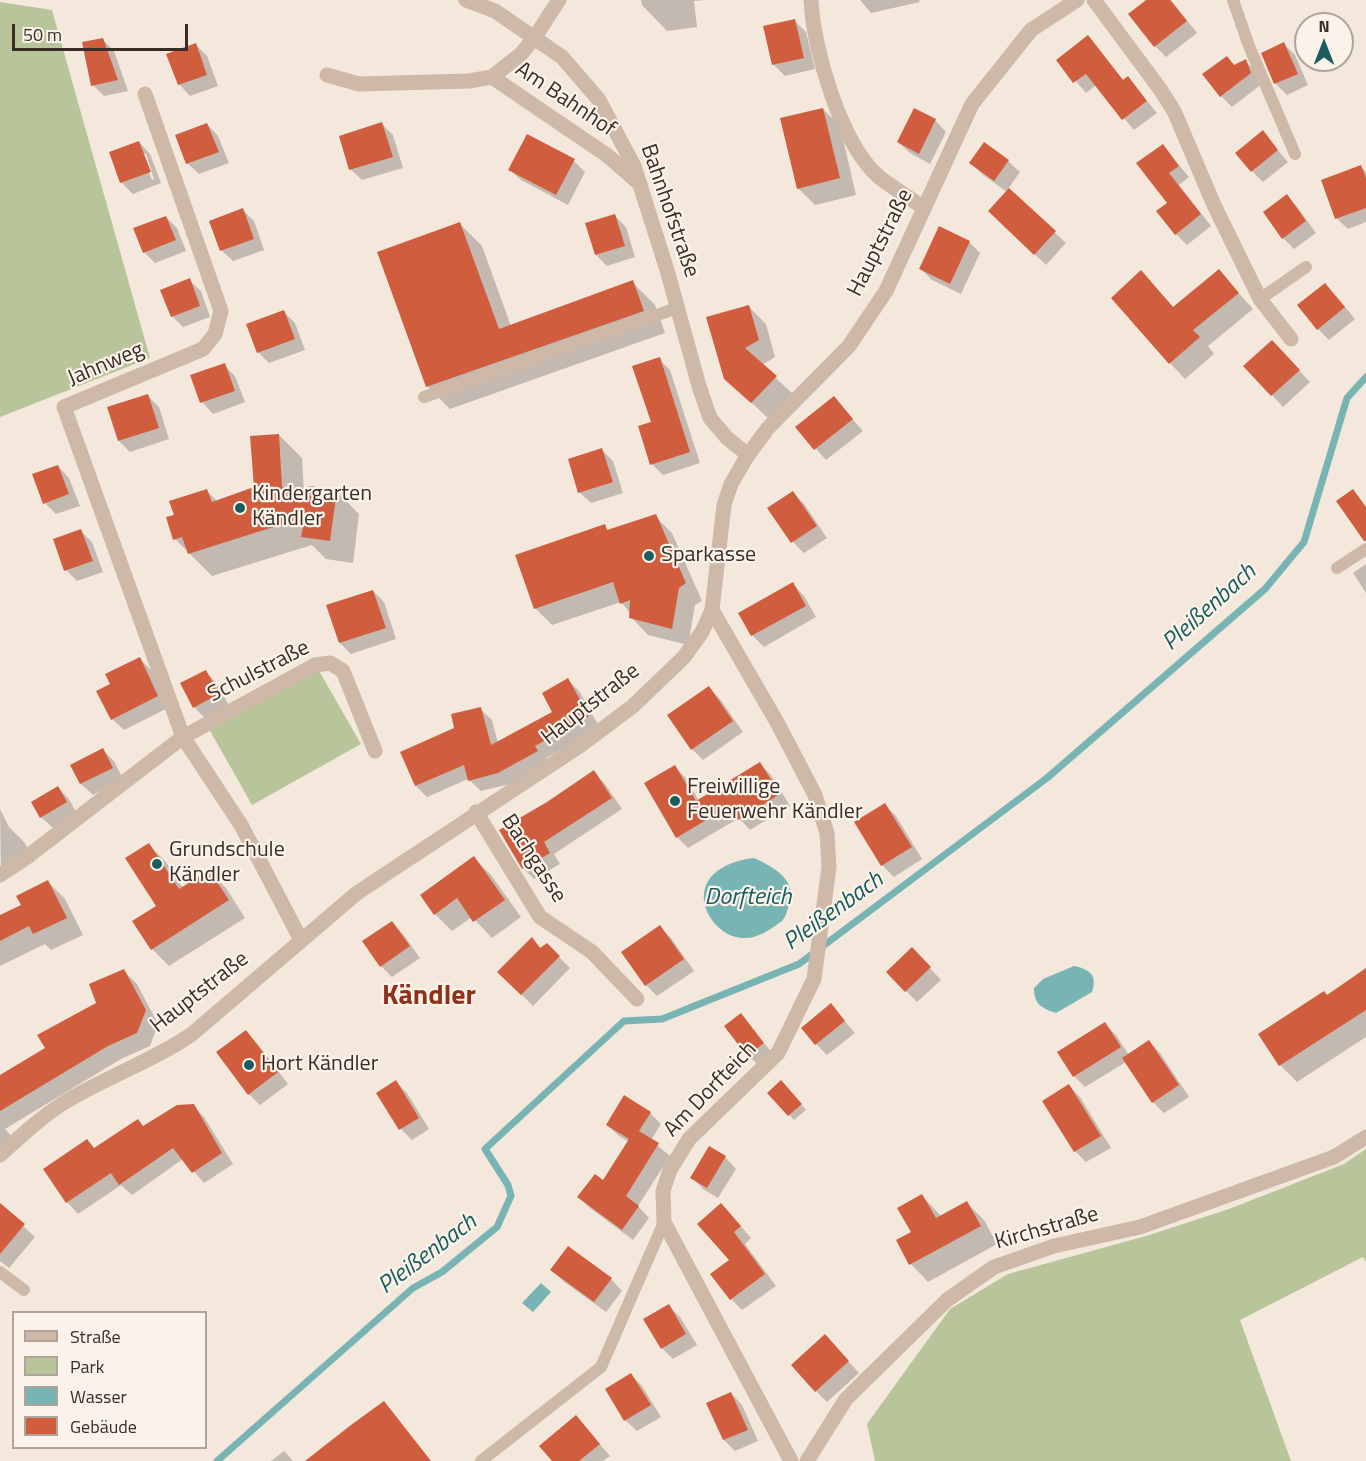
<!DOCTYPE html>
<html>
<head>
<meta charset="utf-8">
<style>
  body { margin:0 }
  #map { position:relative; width:1366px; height:1461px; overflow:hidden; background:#f4e8dc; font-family:"Titillium Web",sans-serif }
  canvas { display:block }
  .legend { position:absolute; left:12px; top:1311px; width:195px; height:138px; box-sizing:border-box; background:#fbf3ea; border:2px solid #aea49c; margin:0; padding:8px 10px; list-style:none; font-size:18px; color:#3a2d28 }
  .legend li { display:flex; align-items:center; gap:12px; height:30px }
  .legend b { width:30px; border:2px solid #aea49c }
  .north { position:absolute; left:1294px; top:12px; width:60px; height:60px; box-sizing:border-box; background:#fbf3ea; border:2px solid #aea49c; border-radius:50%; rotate:0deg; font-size:16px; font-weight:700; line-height:24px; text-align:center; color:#3a2d28 }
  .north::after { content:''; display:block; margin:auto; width:21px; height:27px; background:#195d5f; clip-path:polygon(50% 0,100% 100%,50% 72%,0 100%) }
  .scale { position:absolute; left:12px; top:24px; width:176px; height:27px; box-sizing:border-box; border:3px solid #3a2d28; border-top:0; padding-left:8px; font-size:18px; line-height:21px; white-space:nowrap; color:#3a2d28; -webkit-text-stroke:4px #fbf3ea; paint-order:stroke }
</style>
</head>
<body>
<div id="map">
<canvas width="1366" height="1461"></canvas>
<ul class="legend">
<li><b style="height:8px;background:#ceb8a7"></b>Straße</li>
<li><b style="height:16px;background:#b8c59b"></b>Park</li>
<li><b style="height:16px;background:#79b4b4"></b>Wasser</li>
<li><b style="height:16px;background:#d05e3e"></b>Gebäude</li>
</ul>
<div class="north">N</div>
<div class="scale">50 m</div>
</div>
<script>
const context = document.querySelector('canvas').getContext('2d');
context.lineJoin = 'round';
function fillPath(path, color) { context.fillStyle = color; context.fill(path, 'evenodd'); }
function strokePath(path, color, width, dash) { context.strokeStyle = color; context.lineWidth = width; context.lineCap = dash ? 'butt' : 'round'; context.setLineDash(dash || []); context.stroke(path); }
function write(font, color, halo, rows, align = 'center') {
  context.font = font + ' "Titillium Web",sans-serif'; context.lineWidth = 4.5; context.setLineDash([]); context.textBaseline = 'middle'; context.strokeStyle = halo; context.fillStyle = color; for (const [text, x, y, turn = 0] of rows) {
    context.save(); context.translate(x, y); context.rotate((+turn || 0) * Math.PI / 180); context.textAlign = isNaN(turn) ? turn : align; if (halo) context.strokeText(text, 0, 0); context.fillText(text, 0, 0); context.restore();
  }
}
const green = new Path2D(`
  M0,2L52,10L150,358L0,417Z
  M318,669L361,744L252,805L209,729Z
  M1366,1149V1262L1363,1257L1240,1320L1291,1461H875L867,1424L950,1309L1008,1274L1146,1236L1229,1209L1344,1164Z`);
const water = new Path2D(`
  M754,858C775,868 799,880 788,908C786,914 785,920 779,923C770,930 757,938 746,938C722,940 698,911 705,888C711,868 736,860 754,858Z
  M1074,966C1089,969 1098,975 1092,992L1056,1013C1041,1008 1034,1004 1034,988L1043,979Z
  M541,1283L551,1292L533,1312L522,1303Z`);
const shadow = new Path2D(`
  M641,0H705L694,1L697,27L667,31L642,5Z
  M860,0H919L920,2L871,13Z
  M1148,0H1171L1197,33L1166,57L1155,46Z
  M795,21L806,32L815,69L785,76L774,65L765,28Z
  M1088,37L1124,81L1128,78L1157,113L1134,130L1096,85L1086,93L1058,60Z
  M103,40L114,51L128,91L104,96L93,85Z
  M1284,44L1295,55L1308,85L1287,95L1275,83Z
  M196,45L207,56L218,86L190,96L179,84Z
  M1227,58L1235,66L1245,61L1257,72L1262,84L1232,107L1221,96Z
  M823,109L840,126L856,195L815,205L798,188Z
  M935,120L946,132L930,164L910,153L898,142Z
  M207,124L218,136L229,163L199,174L187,163Z
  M382,124L393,135L403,168L362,180L350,169Z
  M1263,133L1288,162L1263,182L1252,171Z
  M527,136L574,161L585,172L568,205L521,180L509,169Z
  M139,142L150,154L161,183L133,194L121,182ZM142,154H146L154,179L152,180Z
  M984,144L1008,161L1020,172L1008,189L1066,243L1046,265L1001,222L1007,192L982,174L971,163Z
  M1163,146L1189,177L1179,185L1211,226L1187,245L1176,234L1169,203Z
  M1361,167L1366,172V222L1348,229L1336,218Z
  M1287,196L1298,208L1316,233L1294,249L1283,238Z
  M243,210L254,221L264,250L233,261L221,250Z
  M615,216L626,227L635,257L607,266L596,255Z
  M166,217L177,228L186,251L155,263L144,252Z
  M460,224L482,246L511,326L632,282L655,305L665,333L450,409L428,387L379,253Z
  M969,242L980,253L961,294L932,280L921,269Z
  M1219,271L1253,309L1208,346L1214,354L1185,379L1170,363L1156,288L1174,308Z
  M189,280L201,291L210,317L183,327L172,316Z
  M1336,296L1355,319L1329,340L1318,329Z
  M749,307L766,324L775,357L762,365L793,394L769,419L725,378Z
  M284,312L295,323L305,350L269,363L258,352Z
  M1283,353L1310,382L1283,407L1272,395Z
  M659,359L670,370L700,463L663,475L652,464Z
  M224,365L235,376L245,402L213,414L202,402Z
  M147,395L159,407L169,439L130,452L119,441Z
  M834,398L863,431L826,460L797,427Z
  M279,435L302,458L304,492L336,491L359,514L353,563L326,559L312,545L212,576L175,539V516L207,491L218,502L256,488Z
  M602,450L613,461L623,493L591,503L579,492Z
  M58,466L69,478L80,506L56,514L45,503Z
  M793,493L804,504L827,538L804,553L793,542L770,509Z
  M655,516L672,533L702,601L695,605L688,645L648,635L631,617V614L621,602L552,625L535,608L605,526L609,531Z
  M81,531L92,542L103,572L77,581L66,570Z
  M1366,564V593L1353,573Z
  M793,584L804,596L816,617L764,647L752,635L740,614Z
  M373,591L384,602L396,639L351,654L340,643Z
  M139,658L151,670L168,708L124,730L112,719V685Z
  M206,672L217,683L229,706L205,718L194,707Z
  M568,680L579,691L600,728L546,758L548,763L510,784L481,791L468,779L427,797L416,786L402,753L456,729L480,709L492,720L498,743L554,712Z
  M709,688L720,699L743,732L703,760L692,749Z
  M103,750L114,761L123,779L93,795L81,784L72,766Z
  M760,764L771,775L790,806L750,830L739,818L688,848L677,837L675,767L686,778L699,801Z
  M594,772L605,784L622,809L554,854L560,864L534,879L523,868Z
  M58,788L69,799L77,814L53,828L41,817Z
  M885,805L896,816L922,859L894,877L882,865L856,822Z
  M0,809L9,827L25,843L34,862L1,876Z
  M149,845L166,862L183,888L209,871L226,888L245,918L169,966L152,949L158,907Z
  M474,858L491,875L521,917L492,938L472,917L452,931L435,914Z
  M48,882L65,899L83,935L51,950L45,944L0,966V917L23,906Z
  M392,923L403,934L420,958L392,977L381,966Z
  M660,927L671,938L694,971L657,996L646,985Z
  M532,939L541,948L547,945L570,968L533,1006L499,972Z
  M912,949L941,980L917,1002L888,973Z
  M123,970L137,984L158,1024L150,1046L121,1059L5,1129L14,1139L0,1151V1092L98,1003Z
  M1366,970V1037L1297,1082L1280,1065L1327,997Z
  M831,1005L855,1033L827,1055L816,1044Z
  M740,1015L774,1055L759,1066L748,1055Z
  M1105,1024L1116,1035L1129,1055L1149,1041L1160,1053L1189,1097L1164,1113L1153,1102L1126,1062L1085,1087L1074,1076Z
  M246,1032L257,1043L288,1084L260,1105L249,1094L218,1053Z
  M396,1082L407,1093L429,1129L412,1140L401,1129L378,1093Z
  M1069,1086L1080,1097L1111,1148L1086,1162L1075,1151Z
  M786,1087L806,1110L794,1120L769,1093Z
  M193,1106L204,1117L233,1164L204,1183L183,1159L132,1195L121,1185L78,1214L67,1202L45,1169L87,1141L95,1149L138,1121L144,1127Z
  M650,1113L661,1124L651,1140L670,1156L638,1206L649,1218L633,1240L590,1208L579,1197L604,1182L629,1142L619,1136L607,1125Z
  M710,1148L725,1157L736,1169L718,1198L703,1189L692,1177Z
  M922,1196L942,1217L967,1203L984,1220L997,1244L928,1282L911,1264L898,1241L913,1233Z
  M0,1205L35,1237L9,1268L0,1261Z
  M732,1216L751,1238L745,1244L776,1286L742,1310L731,1299Z
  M552,1270L611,1279L622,1291L606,1312L563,1281Z
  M669,1306L680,1317L697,1345L673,1359L662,1348Z
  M836,1348L859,1373L827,1402L816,1391Z
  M631,1375L642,1386L661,1417L637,1431L625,1420Z
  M731,1393L742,1405L758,1441L735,1451L724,1440Z
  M576,1417L610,1456L603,1461H554Z
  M284,1451L293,1461H271Z`);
const stream = new Path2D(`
  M217,1461L413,1288L442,1272L497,1227L511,1196L508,1185L485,1149L624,1021L662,1019L799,964L1047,778L1265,589L1304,542L1347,398L1366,377`);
const building = new Path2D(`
  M1146,0H1170L1187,21L1154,47L1128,14Z
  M795,19L804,58L772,65L763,26Z
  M1088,35L1123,80L1128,76L1147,101L1122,120L1086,74L1073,83L1056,60Z
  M103,38L118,80L91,86L82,42Z
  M1284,42L1298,74L1274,84L1261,53Z
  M196,43L207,75L178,85L166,54Z
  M1227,56L1234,65L1246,59L1251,73L1220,97L1202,74Z
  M823,108L840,178L797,189L780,118Z
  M914,108L936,119L919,154L897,142Z
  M382,122L393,157L349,170L339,136Z
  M207,123L219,152L186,164L175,135Z
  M1263,130L1278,150L1251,172L1235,153Z
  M527,134L575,159L556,195L508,170Z
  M139,141L151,172L120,183L109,152Z
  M984,142L1009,160L994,181L969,163Z
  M1163,144L1179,166L1169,173L1201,214L1175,235L1156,211L1167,203L1136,163Z
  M1361,165L1366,178V208L1335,219L1321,180Z
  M1009,188L1056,231L1034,255L988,211Z
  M1287,194L1306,221L1282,239L1263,212Z
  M243,208L254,239L220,251L209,221Z
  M615,214L625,246L595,255L585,223Z
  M166,216L176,240L143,253L133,228Z
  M460,222L499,329L633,280L644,311L426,387L377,252Z
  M939,226L970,241L950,284L919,269Z
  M1219,269L1239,293L1193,330L1200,337L1169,364L1111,298L1141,270L1173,307Z
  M190,278L200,306L171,317L160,290Z
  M1325,283L1345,307L1317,330L1297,305Z
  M749,305L759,340L745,348L777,376L751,403L724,379L706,317Z
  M284,310L295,339L257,353L246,324Z
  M1272,340L1300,370L1271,396L1243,366Z
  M660,357L690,452L650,465L638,426L651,422L632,366Z
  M225,363L235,391L200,403L190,375Z
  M148,394L159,428L118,441L107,407Z
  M834,396L853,419L814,450L795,427Z
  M279,434L282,487L304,490L310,486L337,490L330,541L301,537L305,517L188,554L182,537L173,540L166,517L174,515L169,501L207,489L212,502L254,487L250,436Z
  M602,448L613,482L578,493L568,459Z
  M58,465L69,494L43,504L32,474Z
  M1353,489L1366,507V541H1364L1336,501Z
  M793,491L817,526L791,543L767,508Z
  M656,514L686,583L679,588L672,629L629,618L630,600L620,604L613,582L534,609L515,555L605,524L607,530Z
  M81,529L93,561L64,571L53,539Z
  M793,582L806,606L751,636L738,613Z
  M373,590L386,628L339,643L326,605Z
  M140,657L158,696L111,720L96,691L110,684L105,674Z
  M206,670L219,694L193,708L180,683Z
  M568,678L589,716L535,746L538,751L498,773L468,781L464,765L415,786L400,752L454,728L451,714L481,707L491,745L552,712L542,693Z
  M709,686L733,721L691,750L667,715Z
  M103,748L113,768L80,784L70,765Z
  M760,762L780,794L738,820L730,806L676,838L644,783L675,765L696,801Z
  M594,770L612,798L544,842L550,853L522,869L499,830L547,802Z
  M58,786L67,802L40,818L31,802Z
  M885,803L912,847L881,866L854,822Z
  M149,843L179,889L209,870L229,900L151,950L132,921L156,906L125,858Z
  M474,856L505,900L473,922L457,898L434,915L420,895Z
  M48,880L67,918L33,934L29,926L0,941V915L21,905L16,896Z
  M392,921L410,946L380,967L362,941Z
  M660,925L684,959L645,986L621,952Z
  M532,937L540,948L547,943L560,956L521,995L497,972Z
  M912,947L931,967L905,992L886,972Z
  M1366,968V1010L1279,1066L1258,1034L1324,991L1327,995Z
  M124,969L146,1010L137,1033L108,1046L0,1111V1075L45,1048L37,1035L96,1003L89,984Z
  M831,1003L845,1021L815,1045L801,1028Z
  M741,1013L764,1043L747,1056L724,1026Z
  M1105,1022L1121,1047L1073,1077L1057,1052Z
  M246,1030L278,1072L248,1095L216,1052Z
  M1149,1040L1179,1085L1152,1103L1122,1058Z
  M396,1080L419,1118L399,1130L376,1093Z
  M781,1080L802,1104L788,1116L767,1093Z
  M1069,1084L1101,1136L1074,1152L1042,1101Z
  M624,1095L651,1112L639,1131L659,1143L626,1196L639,1206L622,1230L577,1197L595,1174L603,1180L629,1139L606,1125Z
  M194,1104L222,1153L192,1173L173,1148L119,1185L111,1173L66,1203L43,1169L87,1139L94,1148L138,1119L143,1126L177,1105Z
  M709,1146L726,1156L707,1188L690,1178Z
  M922,1194L936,1218L967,1201L981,1226L909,1265L896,1240L911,1232L897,1208Z
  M0,1203L25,1224L0,1254Z
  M721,1203L741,1226L734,1232L765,1274L730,1300L710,1274L729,1260L697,1224Z
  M568,1246L612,1278L594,1302L550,1270Z
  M669,1304L686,1334L661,1349L643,1319Z
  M825,1334L849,1361L815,1392L791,1365Z
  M631,1373L651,1405L624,1421L605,1389Z
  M731,1392L748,1430L723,1440L706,1403Z
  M384,1401L431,1461H305L351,1425Z
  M576,1415L600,1444L579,1461H552L539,1446Z`);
const service = new Path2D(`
  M1233,0L1249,46L1295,154
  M1260,299L1306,267
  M424,397L677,308
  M1337,568L1366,549
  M0,1272L24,1290
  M481,1461L601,1367L664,1222`);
const minor = new Path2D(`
  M466,0L495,11L562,57L599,100L634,166L667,270L699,386L710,418L727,438L748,455
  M811,0C813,49 841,144 879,177C893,188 910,198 924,208
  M1094,0L1160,89L1174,111L1214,205L1260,299L1291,339
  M327,75L359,84L469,81L492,77L521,54L535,37L559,0
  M492,77L608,156L640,184
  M145,94L221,311L215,334L203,349L64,407L183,737L241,825L301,940
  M712,610L778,724L815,795L827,833L829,867L814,979L778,1053L689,1139L670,1170L663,1191L664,1222L791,1461
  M476,812L540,917L592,952L637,999
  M0,875L27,857L183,737L315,665L330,663L343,671L375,751
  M807,1461L846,1399L947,1300L994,1267L1054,1246L1140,1227L1334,1157L1366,1137`);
const tertiary = new Path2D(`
  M0,1155C21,1136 41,1117 65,1102C106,1077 153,1061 192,1034L357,893L581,745L633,706L684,657L702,632L712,610L724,505L731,484L748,455L768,428L849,346L886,291L972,104L1031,30L1077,0`);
const markers = [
  [240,508,6,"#195d5f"],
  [649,556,6,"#195d5f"],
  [675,801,6,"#195d5f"],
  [157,864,6,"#195d5f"],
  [249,1065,6,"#195d5f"]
];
const streetNames = [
  ["Am Bahnhof",565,100,34],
  ["Bahnhofstraße",669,211,71],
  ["Hauptstraße",881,243,-63],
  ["Jahnweg",106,365,-23],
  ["Schulstraße",259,672,-27],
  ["Hauptstraße",591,705,-38],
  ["Bachgasse",533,859,57],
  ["Hauptstraße",200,993,-38],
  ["Am Dorfteich",711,1090,-46],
  ["Kirchstraße",1047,1229,-16]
];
const poiNames = [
  ["Kindergarten",252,495],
  ["Kändler",252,520],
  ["Sparkasse",661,556],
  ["Freiwillige",687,788],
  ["Feuerwehr Kändler",687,813],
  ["Grundschule",169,851],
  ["Kändler",169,876],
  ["Hort Kändler",261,1065]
];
const waterNames = [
  ["Pleißenbach",1210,608,-42],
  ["Dorfteich",748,898],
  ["Pleißenbach",834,912,-36],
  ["Pleißenbach",428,1255,-37]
];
const districtNames = [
  ["Kändler",429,997]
];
fillPath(green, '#b8c59b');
fillPath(water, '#79b4b4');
fillPath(shadow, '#0003');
strokePath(stream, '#79b4b4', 7);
fillPath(building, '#d05e3e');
strokePath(service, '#ceb8a7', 12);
strokePath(minor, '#ceb8a7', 15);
strokePath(tertiary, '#ceb8a7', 15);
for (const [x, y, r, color] of markers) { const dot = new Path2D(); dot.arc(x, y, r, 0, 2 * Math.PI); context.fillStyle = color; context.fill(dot); strokePath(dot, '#fbf3ea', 2); }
write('22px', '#3a2d28', '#fbf3ea', streetNames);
write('22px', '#3a2d28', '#fbf3ea', poiNames, 'left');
write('italic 24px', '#195d5f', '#fbf3ea', waterNames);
write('bold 28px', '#90321a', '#fbf3ea', districtNames);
</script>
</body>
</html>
